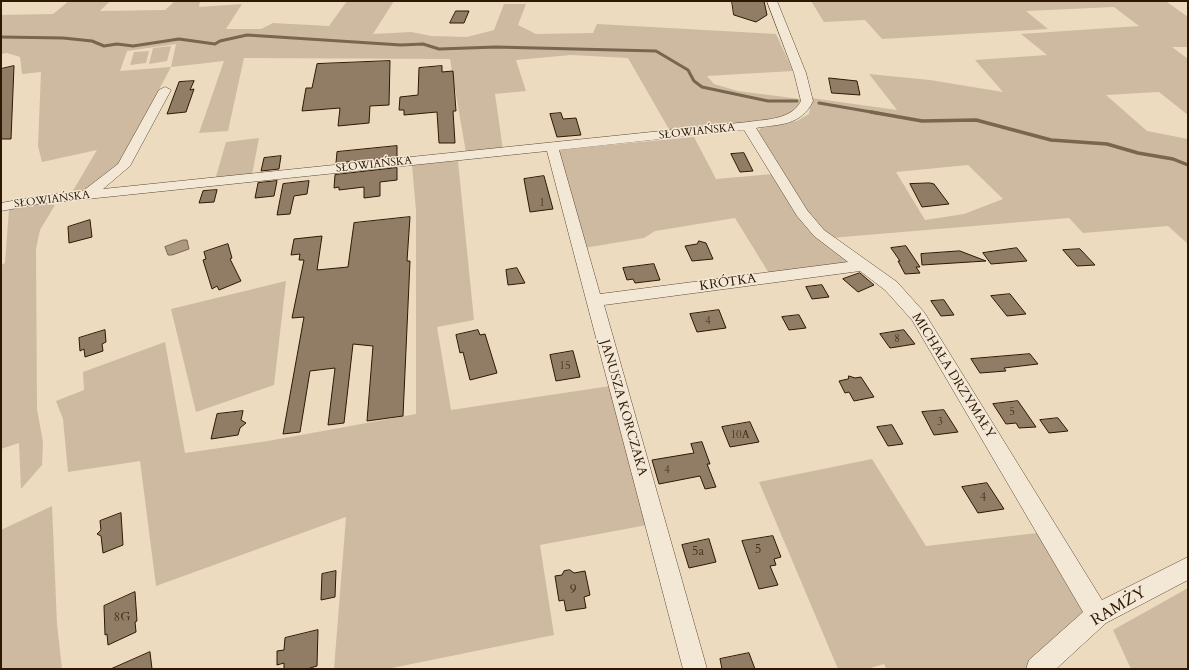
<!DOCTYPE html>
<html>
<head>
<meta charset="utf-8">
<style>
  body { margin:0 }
  #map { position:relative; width:1189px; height:670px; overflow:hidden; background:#eddbc0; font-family:Cardo,serif }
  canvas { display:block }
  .frame { position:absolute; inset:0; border:2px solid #2e1803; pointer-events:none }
</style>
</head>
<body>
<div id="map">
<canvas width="1189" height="670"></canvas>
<div class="frame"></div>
</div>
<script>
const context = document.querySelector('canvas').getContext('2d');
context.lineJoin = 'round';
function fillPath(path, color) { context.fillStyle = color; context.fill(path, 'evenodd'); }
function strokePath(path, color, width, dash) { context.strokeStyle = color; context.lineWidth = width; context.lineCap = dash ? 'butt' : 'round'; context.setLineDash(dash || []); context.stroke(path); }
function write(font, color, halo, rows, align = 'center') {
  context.font = font + ' Cardo,serif'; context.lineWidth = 3; context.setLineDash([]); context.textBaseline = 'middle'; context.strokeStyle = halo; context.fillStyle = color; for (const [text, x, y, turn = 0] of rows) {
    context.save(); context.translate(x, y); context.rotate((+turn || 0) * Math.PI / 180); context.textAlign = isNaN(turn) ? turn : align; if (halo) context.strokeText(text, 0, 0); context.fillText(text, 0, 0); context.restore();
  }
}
const green = new Path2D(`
  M69,1H110L100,11L165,10L175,1H200L199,7L242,4L226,29H261L273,23L329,26L347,1H394L373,34L411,32L431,36L467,37L494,30L504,4H526L518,25L536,34L593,33L597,24L776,34L793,71L707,76L714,84L738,91L800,99L799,108L788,116L763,121L670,131L628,58L571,55L516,60L526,91L495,94L503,150L466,153L450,59L244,58L228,131L199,133L224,61L171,67L119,165L89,189L71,194L97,150L42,162L38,146L41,72L22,74L20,57L7,53L1,54V15L53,14ZM176,44L171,67L120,71L127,51Z
  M811,1H1180L1167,2L1188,17V47H1172L1188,59V115L1159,92L1106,95L1147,131L1188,139V244L1168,226L1083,233L1069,218L831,238L814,224L756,133L761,128L797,121L809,114L811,98L897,110L869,74L930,80L1003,92L975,60L1047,55L1021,34L1139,26L1114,7L1026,11L1048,29L882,39L865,20L824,22ZM968,165L1003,199L964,214L925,220L896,172Z
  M171,46L167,61L149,64L153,48Z
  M149,51L146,63L130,65L134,52Z
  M694,137L716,179L773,174L850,262L770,275L735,218L655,231L644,238L584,248L557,150Z
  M259,138L252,175L215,180L226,142Z
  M458,161L474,320L437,327L451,410L610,386L647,525L540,545L554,635L387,669H334L346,517L156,586L140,461L68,472L63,419L56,401L84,390L83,372L165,342L185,453L268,441L416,414V211L412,165Z
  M40,204L55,205L40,230L36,249L37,409L43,442L42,465L21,489L19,443L1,449V265L5,263L9,209Z
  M286,281L274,385L196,412L171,309Z
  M872,459L926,546L1037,533L1086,616L1026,669H886L884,664L867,669H838L759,482Z
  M52,506L57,624L62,669H1V530Z
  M1188,588V669H1131L1113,630Z`);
const water = new Path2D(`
  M183,240H187L189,249L172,255H168L165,247Z`);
const streamFar1 = new Path2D(`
  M1,37L63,38L92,41L104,46L117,44L133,46L179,39L215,44L220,41L247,35L401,45L423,44L439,49L496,47L656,51L688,70L694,81L702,87L768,101H797
  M819,103L877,113`);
const stream = new Path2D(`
  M871,112L922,121L976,120L1051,140L1107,144L1138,153L1173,159L1188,165`);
const building = new Path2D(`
  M732,1H764L767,15L756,22L734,15Z
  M456,11H469L464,23H450Z
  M390,61L389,105L370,106L369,123L338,126L340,108L302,111L306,88H312L317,64Z
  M14,66L11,139H1V69Z
  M442,66V72L453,71L456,111H453L455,143H439L437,112L404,115V110H399L400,97L418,95L419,68Z
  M829,78L857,81L860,95L832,93Z
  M194,81L190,90L194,89L186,112L167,114L179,82Z
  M561,113L563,119L576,118L581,135L557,137L550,114Z
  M397,146V157L336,163L337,152Z
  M744,153L753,171L740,172L731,154Z
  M281,156L279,169L261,171L264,158Z
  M397,168V180L380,182V196L364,198V187L339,190V187L334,188L335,175Z
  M544,176L553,209L530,212L524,179Z
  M277,181L274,196L255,198L258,183Z
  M309,181L307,194L294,196L290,214L277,215L283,184Z
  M930,183L934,184L949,204L922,207L910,184Z
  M217,190L214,202L199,203L203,191Z
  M410,217L407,261H410L403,416L367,421L373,346L353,344L344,423L328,425L335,368L310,371L300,432L283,434L304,317L292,318L304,260H299L300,254L291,255L294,239L322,236L317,270L348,267L354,223Z
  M90,220L92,237L69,243L68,227Z
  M699,241L706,243L713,259L692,261L685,246L697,244Z
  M228,244L232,258L230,259L241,281L219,290L217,286L212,289L203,260L206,259L204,252Z
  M906,246L920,267H916L920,273L905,274L898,261H900L891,248Z
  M1017,248L1027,261L991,264L983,253Z
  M1080,249L1095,265L1077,266L1063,250Z
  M960,251L986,261L922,265L921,254Z
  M654,264L660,280L635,283L633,279L627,280L623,268Z
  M517,268L525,283L508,285L506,270Z
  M860,273L874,285L858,292L843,279Z
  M822,285L829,297L812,299L806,287Z
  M1010,294L1026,314L1007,316L991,296Z
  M944,300L954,315L941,316L931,301Z
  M719,310L726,328L697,332L690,314Z
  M799,315L806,328L789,330L782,317Z
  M105,330L106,342L102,344L103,351L85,357L84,349L80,351L79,338Z
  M478,330L480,335L485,334L497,373L470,380L463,352L460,353L456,335Z
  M904,330L915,344L890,348L880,334Z
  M573,351L580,377L556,381L550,355Z
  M1030,354L1038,364L1004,368L1006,371L980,373L971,359Z
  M849,376L855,378L861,377L874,397L854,401L849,392L845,393L839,381L848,379Z
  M1018,401L1036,427L1019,428L1016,423L1006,424L993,404Z
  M944,410L958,432L934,435L922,412Z
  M243,411L241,420L246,423L240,428L238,435L211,439L217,414Z
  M1058,418L1068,431L1049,433L1040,420Z
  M750,422L759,442L730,447L722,427Z
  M892,425L903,444L888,446L877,427Z
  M702,442L710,464H707L716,487L705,489L700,476L659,484L652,460L694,453L691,444Z
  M987,483L1004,509L978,513L962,487Z
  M121,513L123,545L103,553L101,536L97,534L101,530L100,521Z
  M773,536L781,557L774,559L776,565L770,566L778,585L759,589L742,541Z
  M709,539L716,562L689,568L682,545Z
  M570,570L574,573L585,571L590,595L584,597L586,608L566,611L564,600L559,601L555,576L562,575L564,571Z
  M336,571L335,597L321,600L322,574Z
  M135,592L137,621L135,622L136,632L108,645L107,634L105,635L104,606Z
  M318,630L317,666L307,669H284V663L277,665V651L284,650L285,638Z
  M150,652L152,669H111Z
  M749,653L755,669H722L720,659Z`);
const minor = new Path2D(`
  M767,1H777L806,73L813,101C801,126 780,124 756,128L807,210L824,230L897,282L924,312L1102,600L1188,557V580L1106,623L1056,669H1026L1029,660L1083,612L912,320L885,290L860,271L604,305L707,669H683L547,151L39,204L1,211V203L39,196L83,191L118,164L159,90L165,87L171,90L130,166L103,189L748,122C767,119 791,120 801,101L794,73ZM744,130L797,216L814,236L848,262L600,294L559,150Z`);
const farStreetnames = [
  ["SŁOWIAŃSKA",697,132,-6],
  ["SŁOWIAŃSKA",374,165,-6],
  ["SŁOWIAŃSKA",52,200,-7]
];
const numberNames = [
  ["1",542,203],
  ["4",708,321],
  ["8",897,339],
  ["15",565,366],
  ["5",1012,412],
  ["3",940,422],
  ["10A",740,435],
  ["4",667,470]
];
const streetNames = [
  ["KRÓTKA",728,283,-8],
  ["MICHAŁA DRZYMAŁY",953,376,58],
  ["JANUSZA KORCZAKA",623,408,74]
];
const nearNumbernames = [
  ["4",983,498],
  ["5",758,550],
  ["5a",698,552],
  ["9",573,590],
  ["8G",122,618]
];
const nearStreetnames = [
  ["RAMŻY",1119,607,-31]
];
fillPath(green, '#cdbaa0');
fillPath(water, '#ac9980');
strokePath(water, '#7a654e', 1);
strokePath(streamFar1, '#7a654e', 3);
strokePath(stream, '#7a654e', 3.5);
fillPath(building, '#917d65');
strokePath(building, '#2e1803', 1);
strokePath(minor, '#5e4932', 1);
fillPath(minor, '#f3e8d6');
write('11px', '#2e1803', '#f3e8d6', farStreetnames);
write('11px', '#47311c', null, numberNames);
write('13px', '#2e1803', '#f3e8d6', streetNames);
write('13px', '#47311c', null, nearNumbernames);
write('16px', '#2e1803', '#f3e8d6', nearStreetnames);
</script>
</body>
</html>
